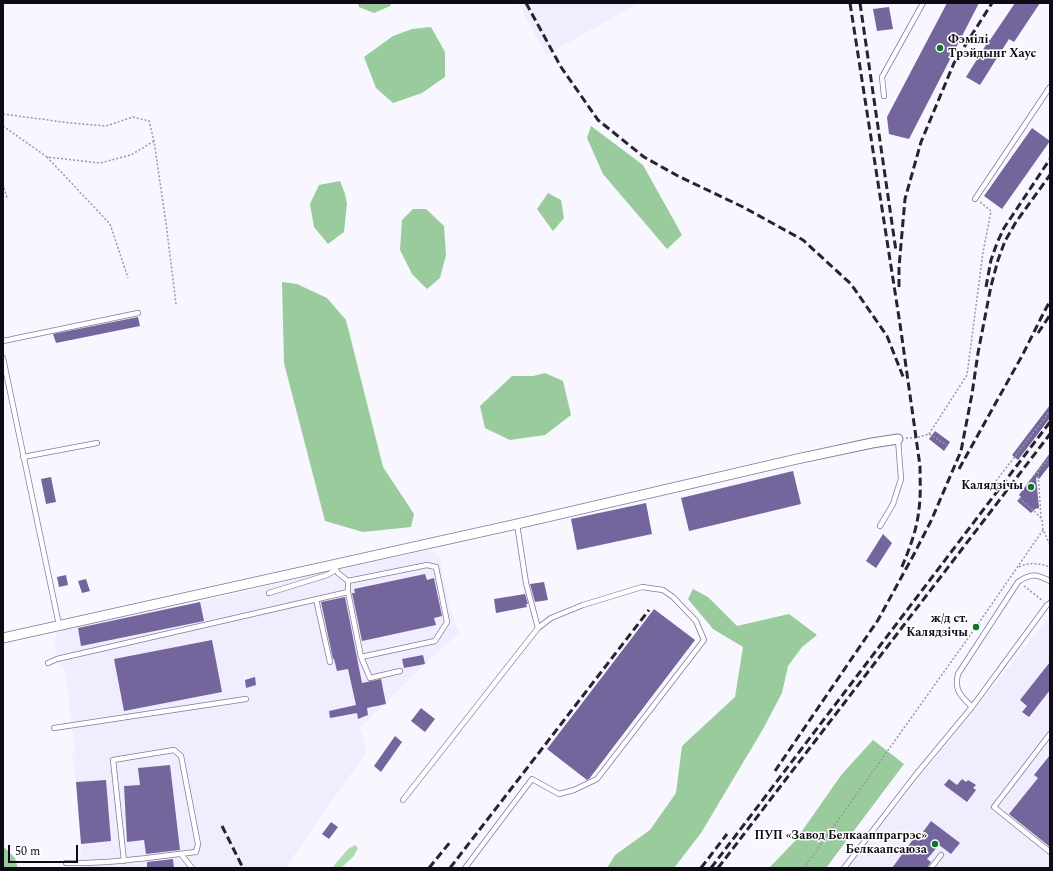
<!DOCTYPE html>
<html>
<head>
<meta charset="utf-8">
<style>
  body { margin:0 }
  #map { position:relative; width:1053px; height:871px; overflow:hidden; background:#f8f6fe; font-family:Spectral,serif }
  canvas { display:block }
  .frame { position:absolute; inset:0; border:4px solid #0e0b16; pointer-events:none }
  .scale { position:absolute; left:8px; top:845px; width:70px; height:18px; box-sizing:border-box; border:2px solid #0e0b16; border-top:0; padding-left:5px; font-size:12px; line-height:14px; white-space:nowrap; color:#0e0b16; -webkit-text-stroke:3px #fff; paint-order:stroke }
</style>
</head>
<body>
<div id="map">
<canvas width="1053" height="871"></canvas>
<div class="frame"></div>
<div class="scale">50 m</div>
</div>
<script>
const context = document.querySelector('canvas').getContext('2d');
context.lineJoin = 'round';
function fillPath(path, color) { context.fillStyle = color; context.fill(path, 'evenodd'); }
function strokePath(path, color, width, dash) { context.strokeStyle = color; context.lineWidth = width; context.lineCap = dash ? 'butt' : 'round'; context.setLineDash(dash || []); context.stroke(path); }
function write(font, color, halo, rows, align = 'center') {
  context.font = font + ' Spectral,serif'; context.lineWidth = 3; context.setLineDash([]); context.textBaseline = 'middle'; context.strokeStyle = halo; context.fillStyle = color; for (const [text, x, y, turn = 0] of rows) {
    context.save(); context.translate(x, y); context.rotate((+turn || 0) * Math.PI / 180); context.textAlign = isNaN(turn) ? turn : align; if (halo) context.strokeText(text, 0, 0); context.fillText(text, 0, 0); context.restore();
  }
}
const built = new Path2D(`
  M518,3H639L546,55Z
  M429,550L439,556L450,608L459,633L425,664L360,728L367,751L285,868H81L79,854H82L76,782L72,753L75,752L65,670L59,663L54,641L59,629L200,602L266,587L324,572L329,577L336,575L343,568Z
  M1050,616V868H847Z`);
const forest = new Path2D(`
  M358,3H392L390,6L374,13L359,7Z
  M431,27L445,52V77L422,93L393,103L376,88L364,57L393,36L412,29Z
  M591,126L643,165L682,235L667,249L603,174L587,138Z
  M340,181L345,194L347,204L344,232L328,244L314,227L310,204L319,185Z
  M548,193L561,200L564,218L553,231L537,209Z
  M413,209H426L444,226L446,255L440,278L427,289L412,274L400,250L402,220Z
  M282,282L297,284L327,298L346,320L383,467L414,514L411,527L363,532L325,521L284,363Z
  M545,373L563,381L571,415L545,435L510,440L485,428L480,406L512,376H533Z
  M693,589L708,597L737,626L789,614L817,635L802,647L788,666L782,693L763,729L701,833L674,868H607L615,855L650,830L676,793L682,746L735,697L743,647L713,629L688,599Z
  M873,740L904,764L826,868H769L795,841L842,774Z
  M3,846L15,858L18,868H3Z`);
const water = new Path2D(`
  M355,845L358,848L353,857L341,868H332L348,849Z`);
const building = new Path2D(`
  M947,3H979L909,139L889,134L887,117Z
  M1015,3H1040L1014,42L1009,39L980,85L966,77L989,40H990Z
  M889,7L893,29L877,31L873,9Z
  M1032,128L1050,141L1002,209L984,196Z
  M138,317L140,326L56,343L53,334Z
  M1050,405V418L1018,460L1012,455Z
  M935,431L950,442L944,451L929,439Z
  M1050,453V465L1039,479L1036,477L1039,508L1035,509L1031,513L1017,501L1021,497L1019,495Z
  M793,471L801,504L689,531L681,498Z
  M51,477L56,502L46,504L41,479Z
  M646,503L652,534L577,550L571,519Z
  M883,534L892,543L876,568L866,561Z
  M425,574L427,580L434,578L442,616L434,618L436,625L362,641L352,593H355L354,589Z
  M66,575L68,585L59,587L57,577Z
  M86,579L90,591L82,593L78,581Z
  M544,582L548,600L535,602L530,584Z
  M525,594L528,604H526L527,607L496,613L494,599Z
  M345,597L362,683L381,679L386,704L367,708L368,715L358,719L357,713L330,718L329,711L356,705L348,669L337,671L334,659H333L321,602Z
  M200,602L204,621L81,646L78,628Z
  M654,609L695,640L589,779L587,780L547,749Z
  M212,640L222,692L124,711L114,659Z
  M423,655L425,664L404,668L402,659Z
  M1050,662V690L1029,717L1022,712L1027,706L1020,700Z
  M255,677L256,685L246,688L245,680Z
  M421,708L435,719L425,732L411,721Z
  M395,736L402,742L381,772L374,766Z
  M1050,755V847L1009,814L1038,778L1034,775Z
  M170,765L180,850L146,854L144,840L127,842L124,786L140,785L138,768Z
  M949,779L957,785L962,779L966,782L968,780L976,785L973,788L976,790L967,802L944,785Z
  M106,780L111,841L81,844L76,782Z
  M931,821L960,843L951,854L939,845L927,859L931,862L927,868H892L914,838L917,840Z
  M331,822L338,827L329,839L322,834Z
  M173,859L174,868H147V862Z`);
const path = new Path2D(`
  M3,114L70,123L106,126L133,117L149,121L154,141L166,223L176,304
  M3,126L47,157L100,163L131,155L154,141
  M47,157L110,224L128,278
  M3,184L7,198
  M929,434L967,375L983,252L991,211L980,202
  M906,438H916L929,434L948,446
  M1038,472L1041,518
  M1034,476L1050,457
  M996,481L1050,411
  M1019,498L1033,510L1042,519L1043,530L1050,545
  M1019,567C1029,562 1039,563 1050,567
  M1024,586L1043,601
  M804,868L976,627L1043,530`);
const lane = new Path2D(`
  M884,96L882,77L923,3
  M975,199L1050,87
  M3,341L138,313
  M3,358L59,625
  M23,457L97,443
  M517,524L526,583L538,628
  M880,526L893,504L901,479L898,439
  M348,581L427,565L436,567L447,622L435,641L361,657L348,592
  M269,593L327,575L336,570
  M316,599L330,662
  M361,657L370,678L400,671
  M48,663L57,659L348,592V581L338,573L333,564
  M972,707C961,696 954,691 958,674L1018,582C1031,573 1036,574 1050,581
  M54,728L246,699
  M1050,734L994,807L1050,852
  M403,800L538,628L551,618L583,605L642,587L663,590L673,597L696,621L704,640L597,779L574,790L559,794L532,779L465,868
  M181,854L192,868
  M66,863C109,864 153,857 196,852L198,844L181,756L174,750L113,760L124,861
  M844,868L914,777L972,707L1047,605L1050,603
  M931,868L941,855`);
const street = new Path2D(`
  M3,638L517,524L797,459L872,443L898,439`);
const rail = new Path2D(`
  M526,3L561,67L598,120L644,157L678,176L743,207L803,240L851,284L887,336L904,379
  M850,3L900,324L920,466C920,480 921,495 919,509C917,530 909,550 901,569
  M860,3L896,251
  M899,287V267L905,199L921,142L954,63L992,3
  M986,287L991,260L997,243L1004,228L1050,159
  M1038,333L1050,315
  M959,469L1023,354L1042,316L1050,301
  M775,771L878,620L913,556L931,521L961,451L972,394L978,353L991,286L998,260L1005,241L1016,222L1050,175
  M222,826L243,868
  M429,868L451,841
  M450,868L649,610
  M701,868L727,834
  M711,868L1050,422
  M718,868L1050,434`);
const markers = [
  [940,48,4,"#0e7629"],
  [1031,487,4,"#0e7629"],
  [976,627,4,"#0e7629"],
  [935,844,4,"#0e7629"]
];
const poiNames = [
  ["Фэмілі",948,41,"left"],
  ["Трэйдынг Хаус",948,55,"left"],
  ["Калядзічы",1023,487],
  ["ж/д ст.",968,620],
  ["Калядзічы",968,634],
  ["ПУП «Завод Белкааппрагрэс»",927,837],
  ["Белкаапсаюза",927,851]
];
fillPath(built, '#f0edfe');
fillPath(forest, '#99cb9c');
fillPath(water, '#aadcad');
fillPath(building, '#74669c');
strokePath(lane, '#827b9b', 6);
strokePath(street, '#827b9b', 11);
strokePath(path, '#9997a0', 1.5, [2, 2]);
strokePath(lane, '#fff', 4.5);
strokePath(street, '#fff', 9);
strokePath(rail, '#27242f', 3, [8, 4]);
for (const [x, y, r, color] of markers) { const dot = new Path2D(); dot.arc(x, y, r, 0, 2 * Math.PI); context.fillStyle = color; context.fill(dot); strokePath(dot, '#fff', 1.5); }
write('bold 12px', '#0e0b16', '#fff', poiNames, 'right');
</script>
</body>
</html>
